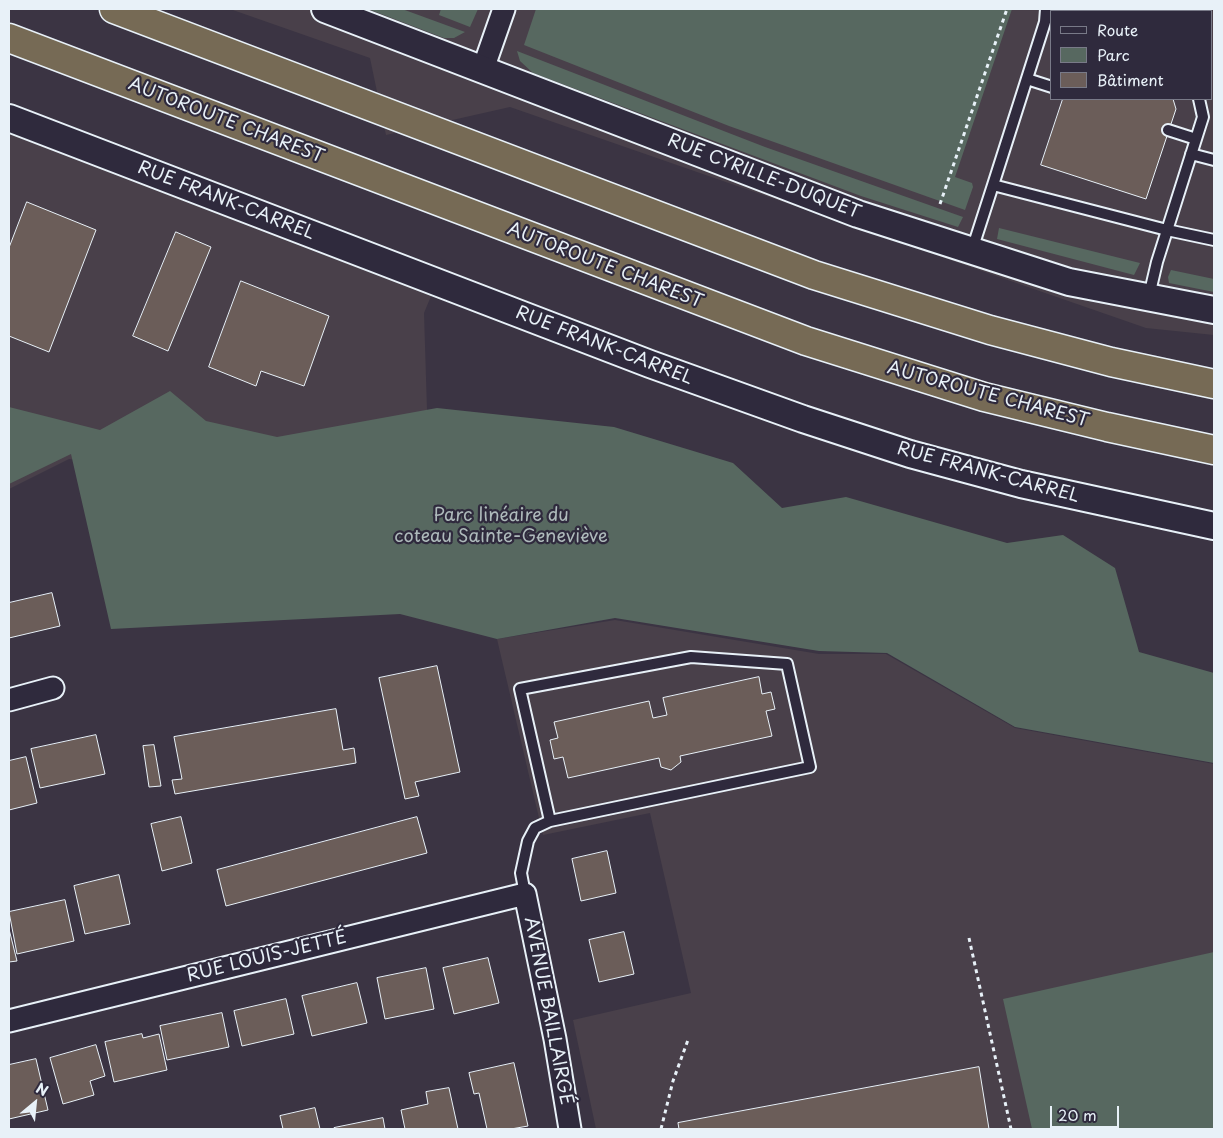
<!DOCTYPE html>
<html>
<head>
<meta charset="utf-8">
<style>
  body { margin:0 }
  #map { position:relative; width:1223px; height:1138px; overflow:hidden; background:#3b3443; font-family:"Playpen Sans",sans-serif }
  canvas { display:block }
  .frame { position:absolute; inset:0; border:10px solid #e8f1f8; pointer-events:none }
  .legend { position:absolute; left:1050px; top:10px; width:162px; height:90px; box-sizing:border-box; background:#2f2a3d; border:1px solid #797a88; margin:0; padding:6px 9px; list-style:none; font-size:15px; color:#e8f1f8 }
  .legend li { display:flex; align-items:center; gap:10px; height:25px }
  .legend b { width:25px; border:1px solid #797a88 }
  .north { position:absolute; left:10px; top:1078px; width:50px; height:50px; -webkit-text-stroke:4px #2f2a3d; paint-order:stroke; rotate:28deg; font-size:14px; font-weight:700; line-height:20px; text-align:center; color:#e8f1f8 }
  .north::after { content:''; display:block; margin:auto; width:18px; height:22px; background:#e8f1f8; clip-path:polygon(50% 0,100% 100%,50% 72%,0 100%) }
  .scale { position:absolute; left:1050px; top:1106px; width:69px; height:22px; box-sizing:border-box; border:2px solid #e8f1f8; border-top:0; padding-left:6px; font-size:15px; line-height:18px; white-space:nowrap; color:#e8f1f8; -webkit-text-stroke:4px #2f2a3d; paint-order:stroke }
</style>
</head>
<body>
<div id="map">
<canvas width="1223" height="1138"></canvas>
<div class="frame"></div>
<ul class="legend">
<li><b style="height:6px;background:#2f2a3d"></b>Route</li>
<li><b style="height:14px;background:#576860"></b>Parc</li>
<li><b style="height:14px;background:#6b5d59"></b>Bâtiment</li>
</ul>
<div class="north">N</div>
<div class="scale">20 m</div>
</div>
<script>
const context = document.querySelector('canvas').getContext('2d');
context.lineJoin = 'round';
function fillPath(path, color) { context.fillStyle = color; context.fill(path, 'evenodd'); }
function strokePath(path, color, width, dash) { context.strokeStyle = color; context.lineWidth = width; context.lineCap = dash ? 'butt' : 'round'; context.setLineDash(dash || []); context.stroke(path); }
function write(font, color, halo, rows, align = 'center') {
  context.font = font + ' "Playpen Sans",sans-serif'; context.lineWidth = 4.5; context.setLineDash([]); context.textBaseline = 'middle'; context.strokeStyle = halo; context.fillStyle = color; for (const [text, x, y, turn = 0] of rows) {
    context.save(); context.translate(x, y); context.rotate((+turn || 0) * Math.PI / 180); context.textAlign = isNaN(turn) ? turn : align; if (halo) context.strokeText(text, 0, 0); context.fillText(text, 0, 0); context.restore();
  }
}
const built = new Path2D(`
  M230,9H1214V335L1146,328L510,107L386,135L370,58ZM1052,11H1212V99H1052Z
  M9,125L439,277L424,313L427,410L418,506L69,459L9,489Z
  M615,620L819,654H886L1015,728L1214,764V1129H596L573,1020L691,993L650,813L543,835L497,639Z`);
const green = new Path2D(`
  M368,9H402L465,32L454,38H444Z
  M441,9H478L470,27L439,15Z
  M536,9H1012L955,177L972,183L973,187L965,210L729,126L524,45Z
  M517,51L765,147L963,217L958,227L861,196L533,73L520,61Z
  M999,228L1140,263L1134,275L997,239Z
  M1171,270L1214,279V292L1169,283L1168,277Z
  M170,391L206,421L277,437L437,408L614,427L733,463L782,508L846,497L1007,543L1063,535L1115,568L1139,652L1214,673V763L1015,727L887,653L819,651L615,618L497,639L400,614L111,629L71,454L9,484V407L100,430Z
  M1214,952V1129H1032L1003,999Z`);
const building = new Path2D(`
  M1076,9H1153L1154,11H1076Z
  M1063,99H1173L1176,109L1146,199L1041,165Z
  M27,202L96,230L49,352L9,336V248Z
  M176,232L211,247L168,351L133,336Z
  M241,281L329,316L304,386L261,371L256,386L209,367Z
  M52,593L60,626L9,638V603Z
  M437,666L460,772L415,782L419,796L405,799L379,678Z
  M759,677L762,694L771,692L775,709L766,711L772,736L680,756L681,762L671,770L661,767L659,758L568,778L563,757L554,759L550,740L558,738L554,722L649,701L653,718L667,715L663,698Z
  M336,709L343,750L354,748L356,763L175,794L172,780L182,779L174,737Z
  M96,735L105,774L40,788L31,749Z
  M154,745L161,786L149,787L143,746Z
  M26,757L37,803L9,810V761Z
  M181,817L192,863L162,871L151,824Z
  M417,817L427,853L226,906L217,870Z
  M607,851L616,893L581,901L572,859Z
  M119,875L130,924L85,934L74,886Z
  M65,900L74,941L17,954L9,912Z
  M9,929L17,961L9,962Z
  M624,932L634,974L599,982L589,940Z
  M488,958L499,1003L454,1014L443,968Z
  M426,968L434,1009L385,1019L377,978Z
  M357,983L367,1023L312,1036L302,996Z
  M286,999L294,1034L242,1046L234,1011Z
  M222,1013L229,1047L167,1060L160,1026Z
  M142,1034L143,1038L159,1034L167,1070L114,1082L105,1042Z
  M96,1045L105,1076L90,1081L94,1095L63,1104L50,1058Z
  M36,1059L48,1110L9,1119V1065Z
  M514,1063L528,1126L511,1129H487L479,1093L474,1094L469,1073Z
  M979,1067L989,1129H679L678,1123Z
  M449,1088L458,1129H405L401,1110L428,1104L426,1092Z
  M315,1108L320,1129H283L280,1116Z
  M383,1118L385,1129H334V1128Z`);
const path = new Path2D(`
  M940,204L1007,9
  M969,938L1011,1129
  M661,1129L673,1081L688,1040`);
const service = new Path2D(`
  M1181,9L1182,11
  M1027,79L1052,87
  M1168,130L1196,139
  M1191,154L1214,160
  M993,185L1045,22L1046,9
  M972,250L993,185L1167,230L1214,240
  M1149,296L1157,262L1203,117L1199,99
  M525,894L521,873L528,841L535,828L550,821L810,767L787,664L691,657L520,689L550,821`);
const minor = new Path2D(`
  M483,69L504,9
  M9,700L53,688
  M9,1021L525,894L555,1039L570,1129`);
const tertiary = new Path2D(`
  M325,9L858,214L1069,282L1214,310
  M9,118L650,364L803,419L910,454L1021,484L1214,526`);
const motorway = new Path2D(`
  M114,9L814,275L990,330L1111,362L1214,384
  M9,38L806,341L984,397L1107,427L1214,450`);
const streetNames = [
  ["AUTOROUTE CHAREST",226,121,21],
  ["RUE CYRILLE-DUQUET",764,177,21],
  ["RUE FRANK-CARREL",226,201,21],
  ["AUTOROUTE CHAREST",605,266,21],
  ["RUE FRANK-CARREL",604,346,21],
  ["AUTOROUTE CHAREST",988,395,15],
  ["RUE FRANK-CARREL",988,473,15],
  ["RUE LOUIS-JETTÉ",267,957,-14],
  ["AVENUE BAILLAIRGÉ",548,1011,79]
];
const parkNames = [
  ["Parc linéaire du",501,516],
  ["coteau Sainte-Geneviève",501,537]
];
fillPath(built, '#49404a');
fillPath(green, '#576860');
fillPath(building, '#6b5d59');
strokePath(building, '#e8f1f8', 1);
strokePath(service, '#e8f1f8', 14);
strokePath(minor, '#e8f1f8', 25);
strokePath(tertiary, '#e8f1f8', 30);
strokePath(motorway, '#e8f1f8', 31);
strokePath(path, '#e8f1f8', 3, [4, 4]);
strokePath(service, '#2f2a3d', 10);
strokePath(minor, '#2f2a3d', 21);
strokePath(tertiary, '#2f2a3d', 26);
strokePath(motorway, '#766a55', 28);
write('18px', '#e8f1f8', '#2f2a3d', streetNames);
write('18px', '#aebabb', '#2f2a3d', parkNames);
</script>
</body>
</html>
